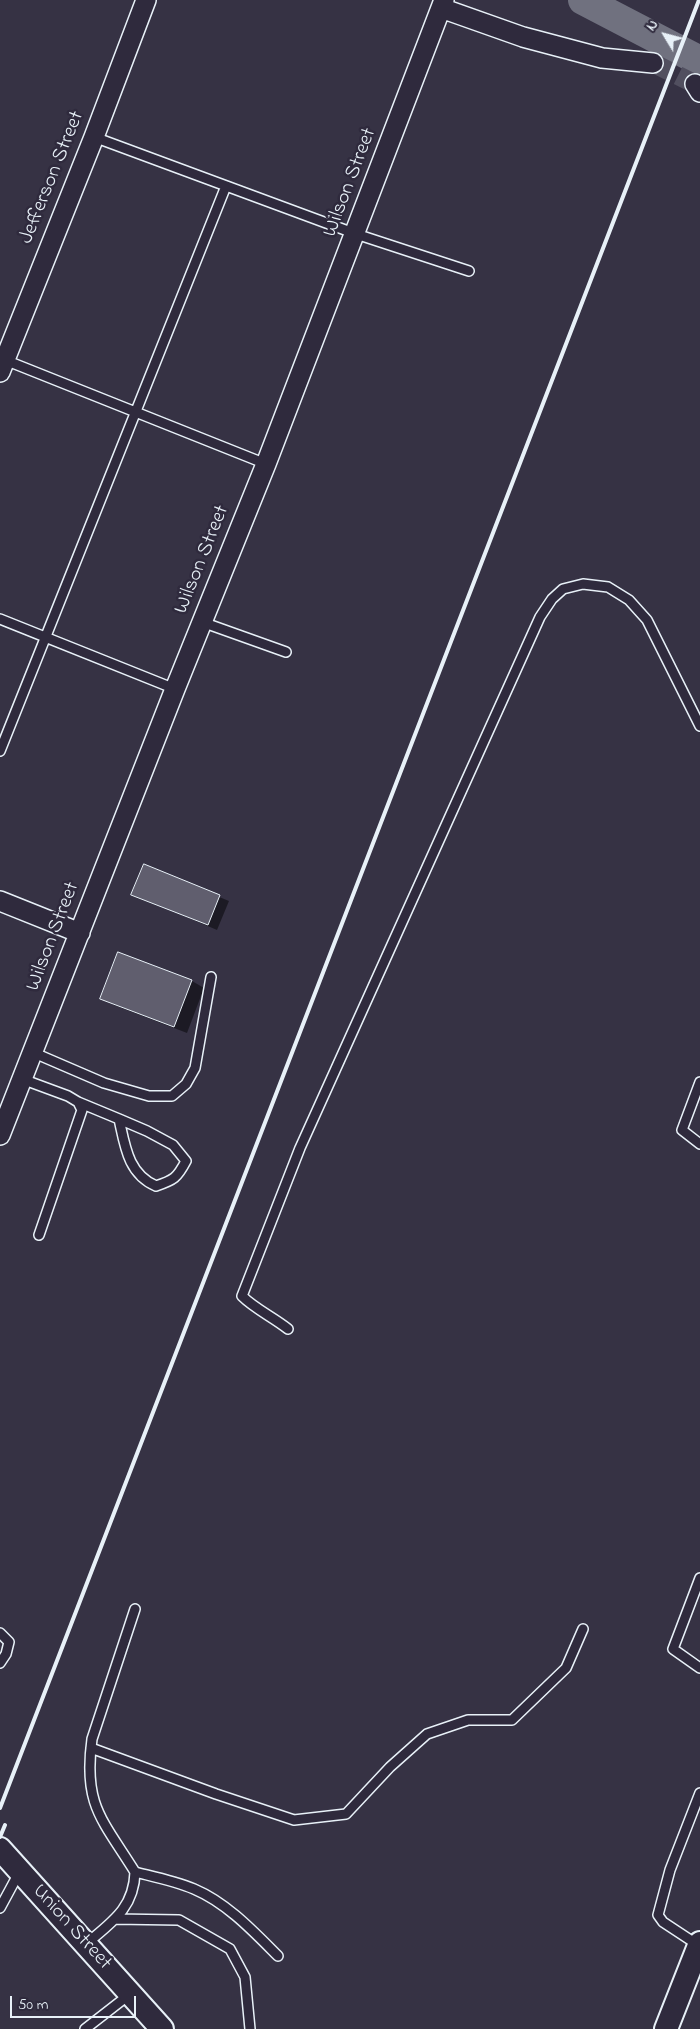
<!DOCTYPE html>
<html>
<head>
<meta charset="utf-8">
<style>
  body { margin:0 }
  #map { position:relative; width:700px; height:2029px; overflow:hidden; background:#363244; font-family:"Indie Flower",sans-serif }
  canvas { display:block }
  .north { position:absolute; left:640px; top:10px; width:50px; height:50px; -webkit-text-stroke:4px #2f2a3d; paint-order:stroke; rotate:307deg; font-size:14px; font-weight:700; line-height:20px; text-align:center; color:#e8f1f8 }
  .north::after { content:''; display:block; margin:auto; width:18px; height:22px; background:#e8f1f8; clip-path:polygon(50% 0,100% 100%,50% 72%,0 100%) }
  .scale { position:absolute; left:10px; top:1996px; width:126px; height:22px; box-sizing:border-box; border:2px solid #e8f1f8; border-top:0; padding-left:6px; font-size:15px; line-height:18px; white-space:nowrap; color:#e8f1f8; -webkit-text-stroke:4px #2f2a3d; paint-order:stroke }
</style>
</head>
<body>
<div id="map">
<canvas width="700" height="2029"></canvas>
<div class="north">N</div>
<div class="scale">50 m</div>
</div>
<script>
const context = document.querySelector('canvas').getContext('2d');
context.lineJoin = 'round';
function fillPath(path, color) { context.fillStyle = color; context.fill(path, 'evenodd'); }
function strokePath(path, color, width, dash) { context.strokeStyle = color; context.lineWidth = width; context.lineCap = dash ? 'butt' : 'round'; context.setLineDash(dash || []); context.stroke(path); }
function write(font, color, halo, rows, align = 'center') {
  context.font = font + ' "Indie Flower",sans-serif'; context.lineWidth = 5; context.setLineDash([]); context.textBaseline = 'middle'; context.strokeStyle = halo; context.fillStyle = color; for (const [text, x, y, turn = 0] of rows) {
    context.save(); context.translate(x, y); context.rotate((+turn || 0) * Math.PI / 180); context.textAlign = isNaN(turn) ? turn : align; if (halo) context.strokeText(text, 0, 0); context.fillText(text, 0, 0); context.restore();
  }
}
const shadow = new Path2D(`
  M144,866L229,901L217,930L133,894Z
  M119,954L192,981L204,988L187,1033L114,1005L102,998Z`);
const river = new Path2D(`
  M583,0L700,61`);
const building = new Path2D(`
  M144,864L220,895L208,925L131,895Z
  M118,952L192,980L174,1027L100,999Z`);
const minorTunnel = new Path2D(`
  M653,63L695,84`);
const service = new Path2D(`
  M94,137L356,234L469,271
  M5,360L266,464
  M0,619L175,689
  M202,622L286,652
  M0,751L226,186
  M32,1052L104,1083L149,1096H172L186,1084L195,1068L211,977
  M22,1079L68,1096L78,1102L82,1110L39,1235
  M700,1082L682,1130L700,1144
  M78,1102L119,1119
  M119,1119L147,1131L173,1145L186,1161C177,1178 174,1180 156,1186C128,1174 125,1146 119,1119Z
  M288,1329C273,1317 255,1309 242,1296L300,1148L540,617L552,599L563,589L583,584L608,587L629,600L647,620L700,726
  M700,1578L673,1649L700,1668
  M135,1609L92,1739C83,1805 102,1819 135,1872C155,1877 175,1881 194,1889C227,1903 253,1931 278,1956
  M0,1633L9,1642L6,1654L0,1663
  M91,1748L216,1794L294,1820L346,1814L390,1767L427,1734L468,1720H512L566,1668L583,1629
  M0,1908L20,1871
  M115,1919L179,1920L230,1949L245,1977L250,2029
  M86,1944C112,1922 134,1908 135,1872
  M698,1945L663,1922L658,1915L670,1870L700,1793
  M85,2029L130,1994`);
const minor = new Path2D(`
  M441,8L523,37L602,58L653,63
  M695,84L700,92
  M0,372L94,137L146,0
  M0,901L80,933
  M0,1135L175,689L266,464L444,0`);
const tertiary = new Path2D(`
  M0,1849L162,2029
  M666,2029L700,1943`);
const rail = new Path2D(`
  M0,1808L699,0
  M0,1837L5,1825`);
const streetNames = [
  ["Jefferson Street",53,178,-68],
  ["Wilson Street",351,183,-69],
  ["Wilson Street",203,560,-68],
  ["Wilson Street",54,937,-69],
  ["Union Street",71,1928,48]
];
fillPath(shadow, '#0007');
strokePath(river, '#70717f', 30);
fillPath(building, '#605e6e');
strokePath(building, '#e8f1f8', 1);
strokePath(minorTunnel, '#514f5f', 19, [19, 9]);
strokePath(service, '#e8f1f8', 12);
strokePath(minor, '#e8f1f8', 22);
strokePath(tertiary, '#e8f1f8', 26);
strokePath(service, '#2f2a3d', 9);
strokePath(minor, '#2f2a3d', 19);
strokePath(tertiary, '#2f2a3d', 22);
strokePath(rail, '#e8f1f8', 4);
write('21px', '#e8f1f8', '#2f2a3d', streetNames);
</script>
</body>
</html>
